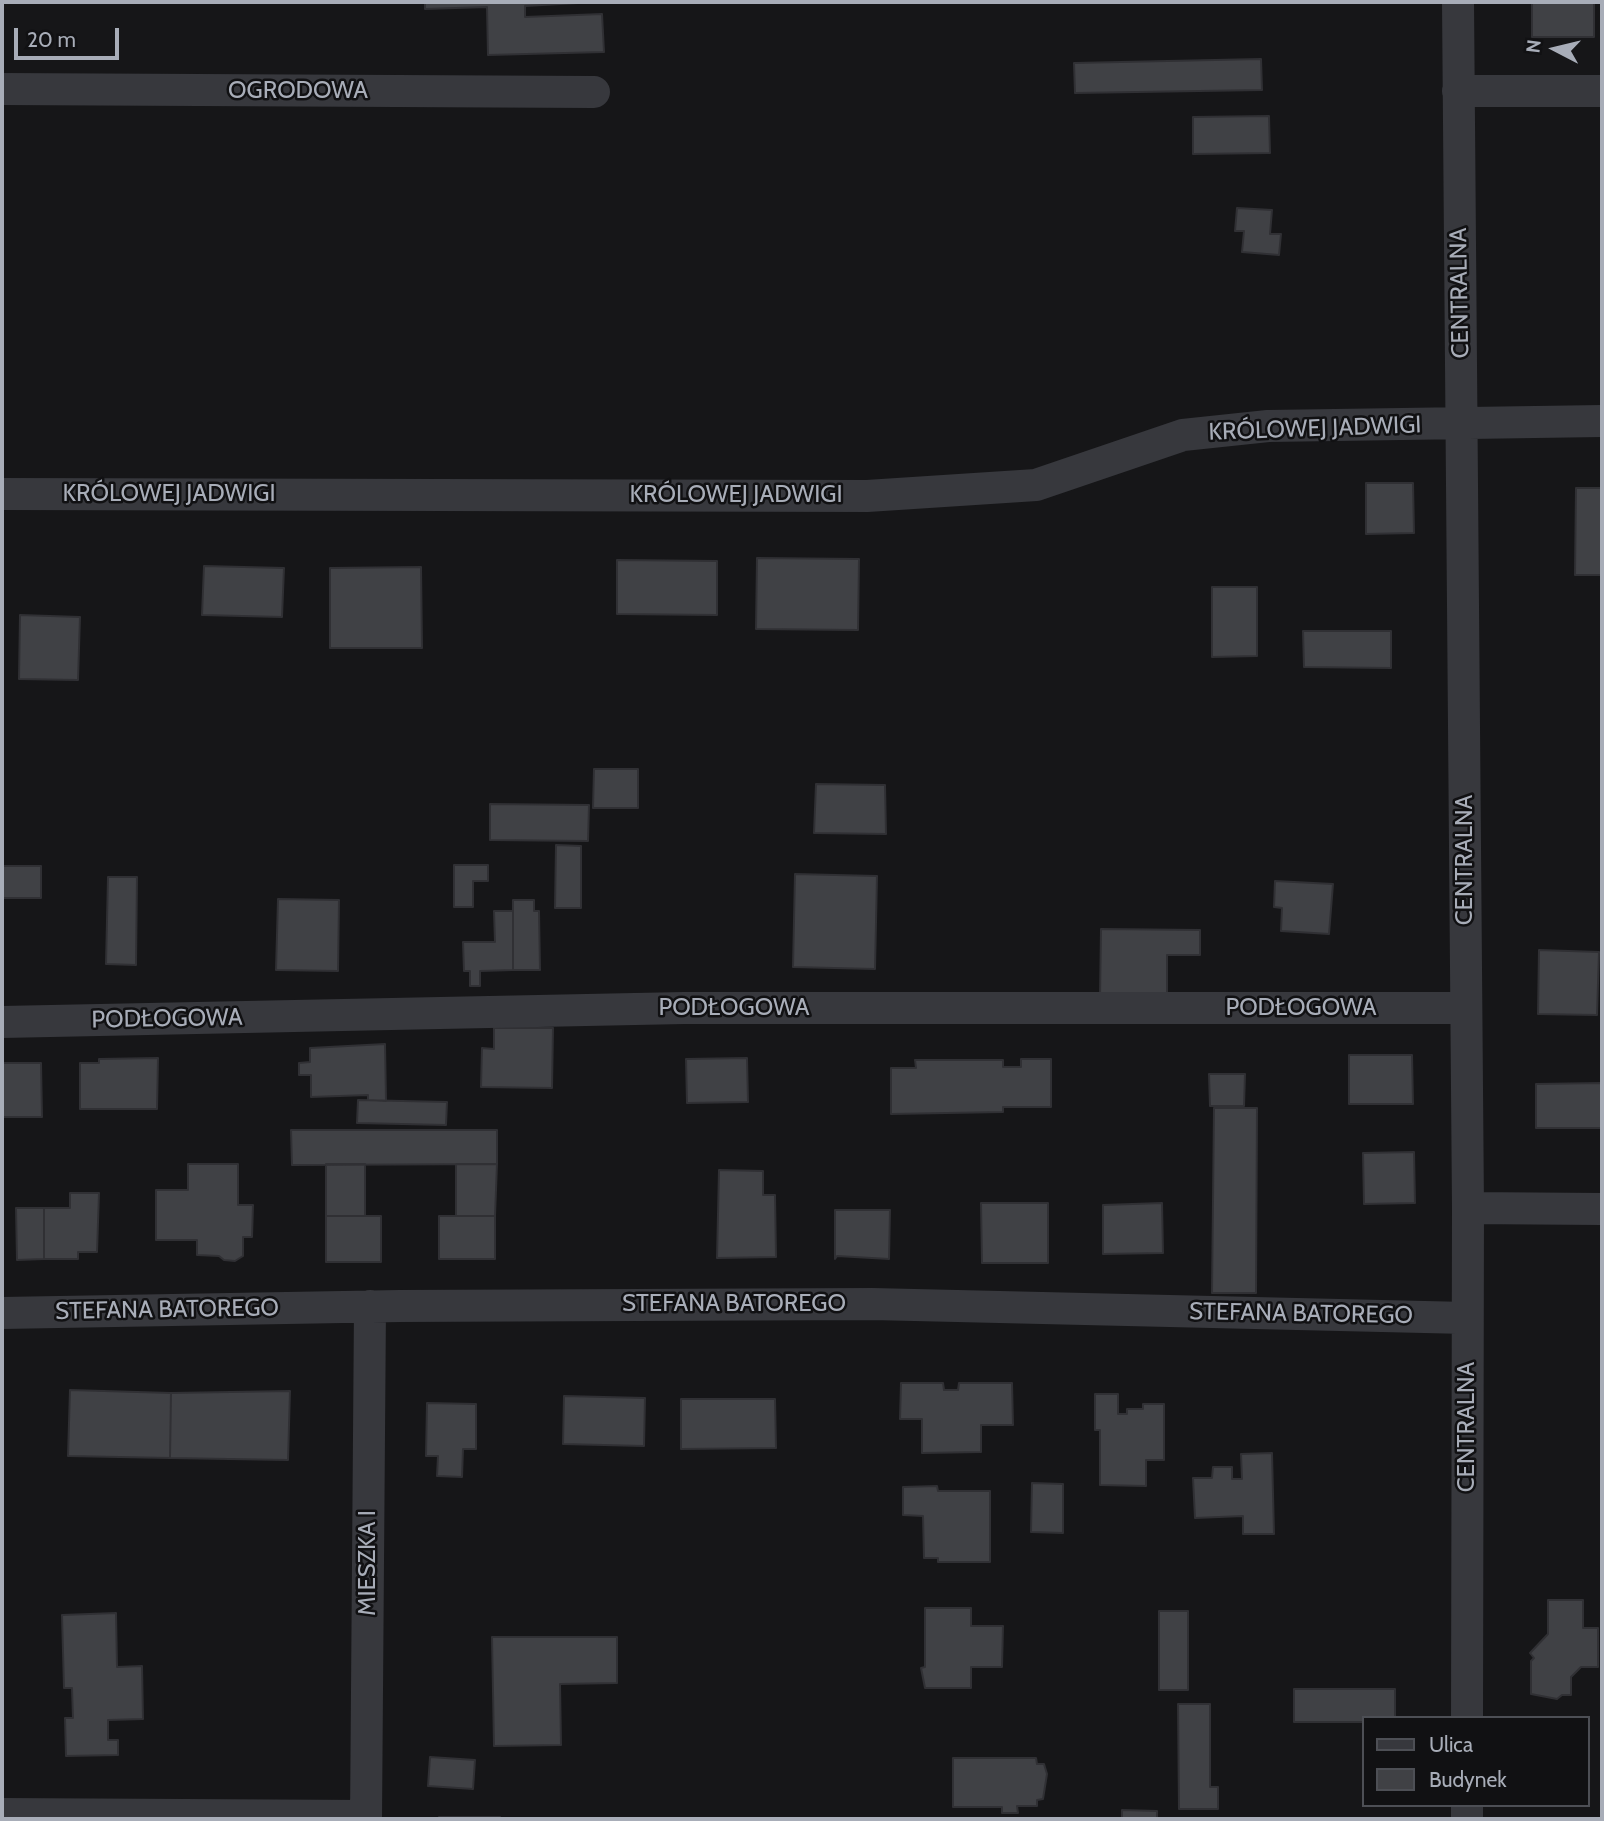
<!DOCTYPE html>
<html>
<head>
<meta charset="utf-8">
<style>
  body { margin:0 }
  #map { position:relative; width:1604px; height:1821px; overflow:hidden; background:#161618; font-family:Cabin,sans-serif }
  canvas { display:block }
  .frame { position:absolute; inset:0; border:4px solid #a8adb8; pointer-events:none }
  .legend { position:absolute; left:1362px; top:1716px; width:228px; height:91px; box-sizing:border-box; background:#111113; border:2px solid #4d4f55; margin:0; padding:9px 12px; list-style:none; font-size:21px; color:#a8adb8 }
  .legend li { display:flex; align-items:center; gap:14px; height:35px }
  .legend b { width:35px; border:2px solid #4d4f55 }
  .north { position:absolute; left:1520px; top:14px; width:70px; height:70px; -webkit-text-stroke:5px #111113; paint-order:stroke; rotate:277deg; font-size:19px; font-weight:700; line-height:28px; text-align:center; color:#a8adb8 }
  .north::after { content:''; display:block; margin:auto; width:24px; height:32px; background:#a8adb8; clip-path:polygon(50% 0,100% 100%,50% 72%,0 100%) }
  .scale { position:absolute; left:14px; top:28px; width:105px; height:32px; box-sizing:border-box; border:4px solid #a8adb8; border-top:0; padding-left:9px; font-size:21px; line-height:24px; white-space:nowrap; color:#a8adb8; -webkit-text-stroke:5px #111113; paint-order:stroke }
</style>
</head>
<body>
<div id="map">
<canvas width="1604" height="1821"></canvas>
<div class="frame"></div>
<ul class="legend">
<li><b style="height:9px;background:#37383d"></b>Ulica</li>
<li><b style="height:19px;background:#404145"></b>Budynek</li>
</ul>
<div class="north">N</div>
<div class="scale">20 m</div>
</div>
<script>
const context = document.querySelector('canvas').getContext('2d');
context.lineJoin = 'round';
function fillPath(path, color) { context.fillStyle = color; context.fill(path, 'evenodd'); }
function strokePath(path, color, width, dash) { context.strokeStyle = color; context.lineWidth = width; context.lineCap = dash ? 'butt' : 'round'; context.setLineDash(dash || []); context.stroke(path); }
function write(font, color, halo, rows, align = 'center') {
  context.font = font + ' Cabin,sans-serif'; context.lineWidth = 5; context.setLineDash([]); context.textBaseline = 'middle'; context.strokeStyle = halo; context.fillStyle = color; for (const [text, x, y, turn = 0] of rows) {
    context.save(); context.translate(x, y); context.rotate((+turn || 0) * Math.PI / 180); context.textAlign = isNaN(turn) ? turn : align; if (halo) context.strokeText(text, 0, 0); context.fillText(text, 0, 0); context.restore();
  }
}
const building = new Path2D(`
  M425,2H596L525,6V17L602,14L604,52L488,55L487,7L425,9Z
  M1532,2H1594V37H1532Z
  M1261,59L1262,90L1075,93L1074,63Z
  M1269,116L1270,153L1193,154V117Z
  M1237,208L1272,210L1270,234H1281L1279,255L1242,252L1244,231H1235Z
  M1366,483H1413L1414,533L1366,534Z
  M1576,488H1602V575H1575Z
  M757,558L859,559L858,630L756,629Z
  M617,560L717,561V615L617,614Z
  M204,566L284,568L282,617L202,615Z
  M421,567L422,648H330V568Z
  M1212,587H1257V656L1212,657Z
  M20,615L80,617L78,680L19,679Z
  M1303,631H1391V668L1304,667Z
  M594,769H638V808H593Z
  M816,784L885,785L886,834L814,833Z
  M490,804L589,805L588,841L490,840Z
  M556,845L581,846V908H555Z
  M454,865H488V881H473V907H454Z
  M2,866H41V898H2Z
  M795,874L877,876L875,969L793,967Z
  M108,877H137L136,965L106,964Z
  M1275,881L1333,884L1329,934L1281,931L1282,908L1274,907Z
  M278,899L339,900L338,971L276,970Z
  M513,900H534V911H539L540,970H513Z
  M494,911H513V970L480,971V986H470V971H464L463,942H495Z
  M1101,929L1200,930V955H1167V999L1100,998Z
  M1539,950L1599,952L1597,1015L1538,1014Z
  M494,1028H553L552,1088L481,1087L482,1048L494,1049Z
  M385,1044L386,1101L368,1100V1095L311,1097V1075H299V1063L310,1062V1048Z
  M1349,1055H1412L1413,1104H1349Z
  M158,1058L157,1109H80V1063H99V1059Z
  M747,1058L748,1102L687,1103L686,1059Z
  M1021,1059H1051V1107H1003V1112L891,1114V1068H916L915,1060H1003V1067H1021Z
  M2,1063H41L42,1117H2Z
  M1209,1074H1245L1244,1106H1210Z
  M1602,1083V1128H1536V1084Z
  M358,1100L447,1102L446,1125L357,1123Z
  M1214,1108H1257L1256,1293H1212Z
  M291,1130H497V1164L292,1165Z
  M1414,1152L1415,1203L1364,1204L1363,1153Z
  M188,1164H238V1205H253L252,1237H243V1256L235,1261L224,1260L219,1256L197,1255V1240H156V1190H188Z
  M326,1164H365V1216H326Z
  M456,1164H497L495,1216H456Z
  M719,1170L763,1171V1195H775L776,1257L717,1258Z
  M70,1193H99L97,1252H78V1259H44V1208H70Z
  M981,1203H1048V1263H982Z
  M1162,1203L1163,1253L1103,1254V1205Z
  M16,1208H44V1259L17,1260Z
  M835,1210H890L889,1259L837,1256L835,1259Z
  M326,1216H381V1262H326Z
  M439,1216H495V1259H439Z
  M901,1383H943L944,1390H958L959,1383H1012L1013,1425H981V1452L922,1453V1419H900Z
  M70,1390L171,1393L170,1458L68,1456Z
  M290,1391L288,1460L170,1458L171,1393Z
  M1095,1394H1118V1414H1127V1409H1143V1404H1164V1460H1146V1486L1100,1485V1430H1095Z
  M564,1396L645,1398L644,1446L563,1444Z
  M681,1399H775L776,1448L681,1449Z
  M427,1403L476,1404V1449H463L462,1477L437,1476L438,1456H426Z
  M1272,1453L1274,1534H1243V1516L1195,1518L1193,1478H1212L1213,1467H1232V1479H1242L1241,1454Z
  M1032,1483L1063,1484V1533L1031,1532Z
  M937,1486L938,1491H990V1562H938V1558H924L923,1516L903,1515V1487Z
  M1548,1600H1583V1628H1598V1667H1581L1571,1677V1695H1562L1557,1699L1531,1694V1661L1534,1658L1530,1653L1548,1634Z
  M925,1608H971V1626H1003L1002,1667H971V1688H925L921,1668L925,1667Z
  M1159,1611H1188V1690H1159Z
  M116,1613L117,1667L142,1666L143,1719L108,1720V1740H118V1755L66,1756L65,1718H73L72,1688H64L62,1615Z
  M492,1637H617V1683L560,1684L561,1745L494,1746Z
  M1294,1689H1395V1718H1364V1722H1294Z
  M1178,1704H1210V1787H1218V1809H1179Z
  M430,1757L475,1760L473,1789L428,1786Z
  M953,1758H1036L1037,1764H1044L1047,1774L1043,1799L1037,1800V1806H1017L1018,1813H1002V1807H953Z
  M1122,1810L1157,1811V1819H1122Z
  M439,1817H500V1819H439Z`);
const minor = new Path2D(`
  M1458,2L1468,1208L1467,1718
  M2,89L594,92
  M1458,91H1602
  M2,494L867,496L1036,485L1183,435L1268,426L1602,421
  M2,1022L684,1008H1466
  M1468,1208L1602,1209
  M2,1313L400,1306L872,1304L1467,1318
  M1467,1805V1819
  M2,1814L366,1816
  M366,1819L370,1306`);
const streetNames = [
  ["OGRODOWA",298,91],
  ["CENTRALNA",1460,293,-91],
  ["KRÓLOWEJ JADWIGI",1315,429,-2],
  ["KRÓLOWEJ JADWIGI",169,494],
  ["KRÓLOWEJ JADWIGI",736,495],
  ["CENTRALNA",1465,860,-90],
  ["PODŁOGOWA",734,1008],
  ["PODŁOGOWA",1301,1008],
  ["PODŁOGOWA",167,1019,-1],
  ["STEFANA BATOREGO",734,1304],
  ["STEFANA BATOREGO",167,1310,-1],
  ["STEFANA BATOREGO",1301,1314,1],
  ["CENTRALNA",1467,1427,-90],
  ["MIESZKA I",368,1563,-90]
];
fillPath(building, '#404145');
strokePath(building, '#303034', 2);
strokePath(minor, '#37383d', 32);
write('24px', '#a8adb8', '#111113', streetNames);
</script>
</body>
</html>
